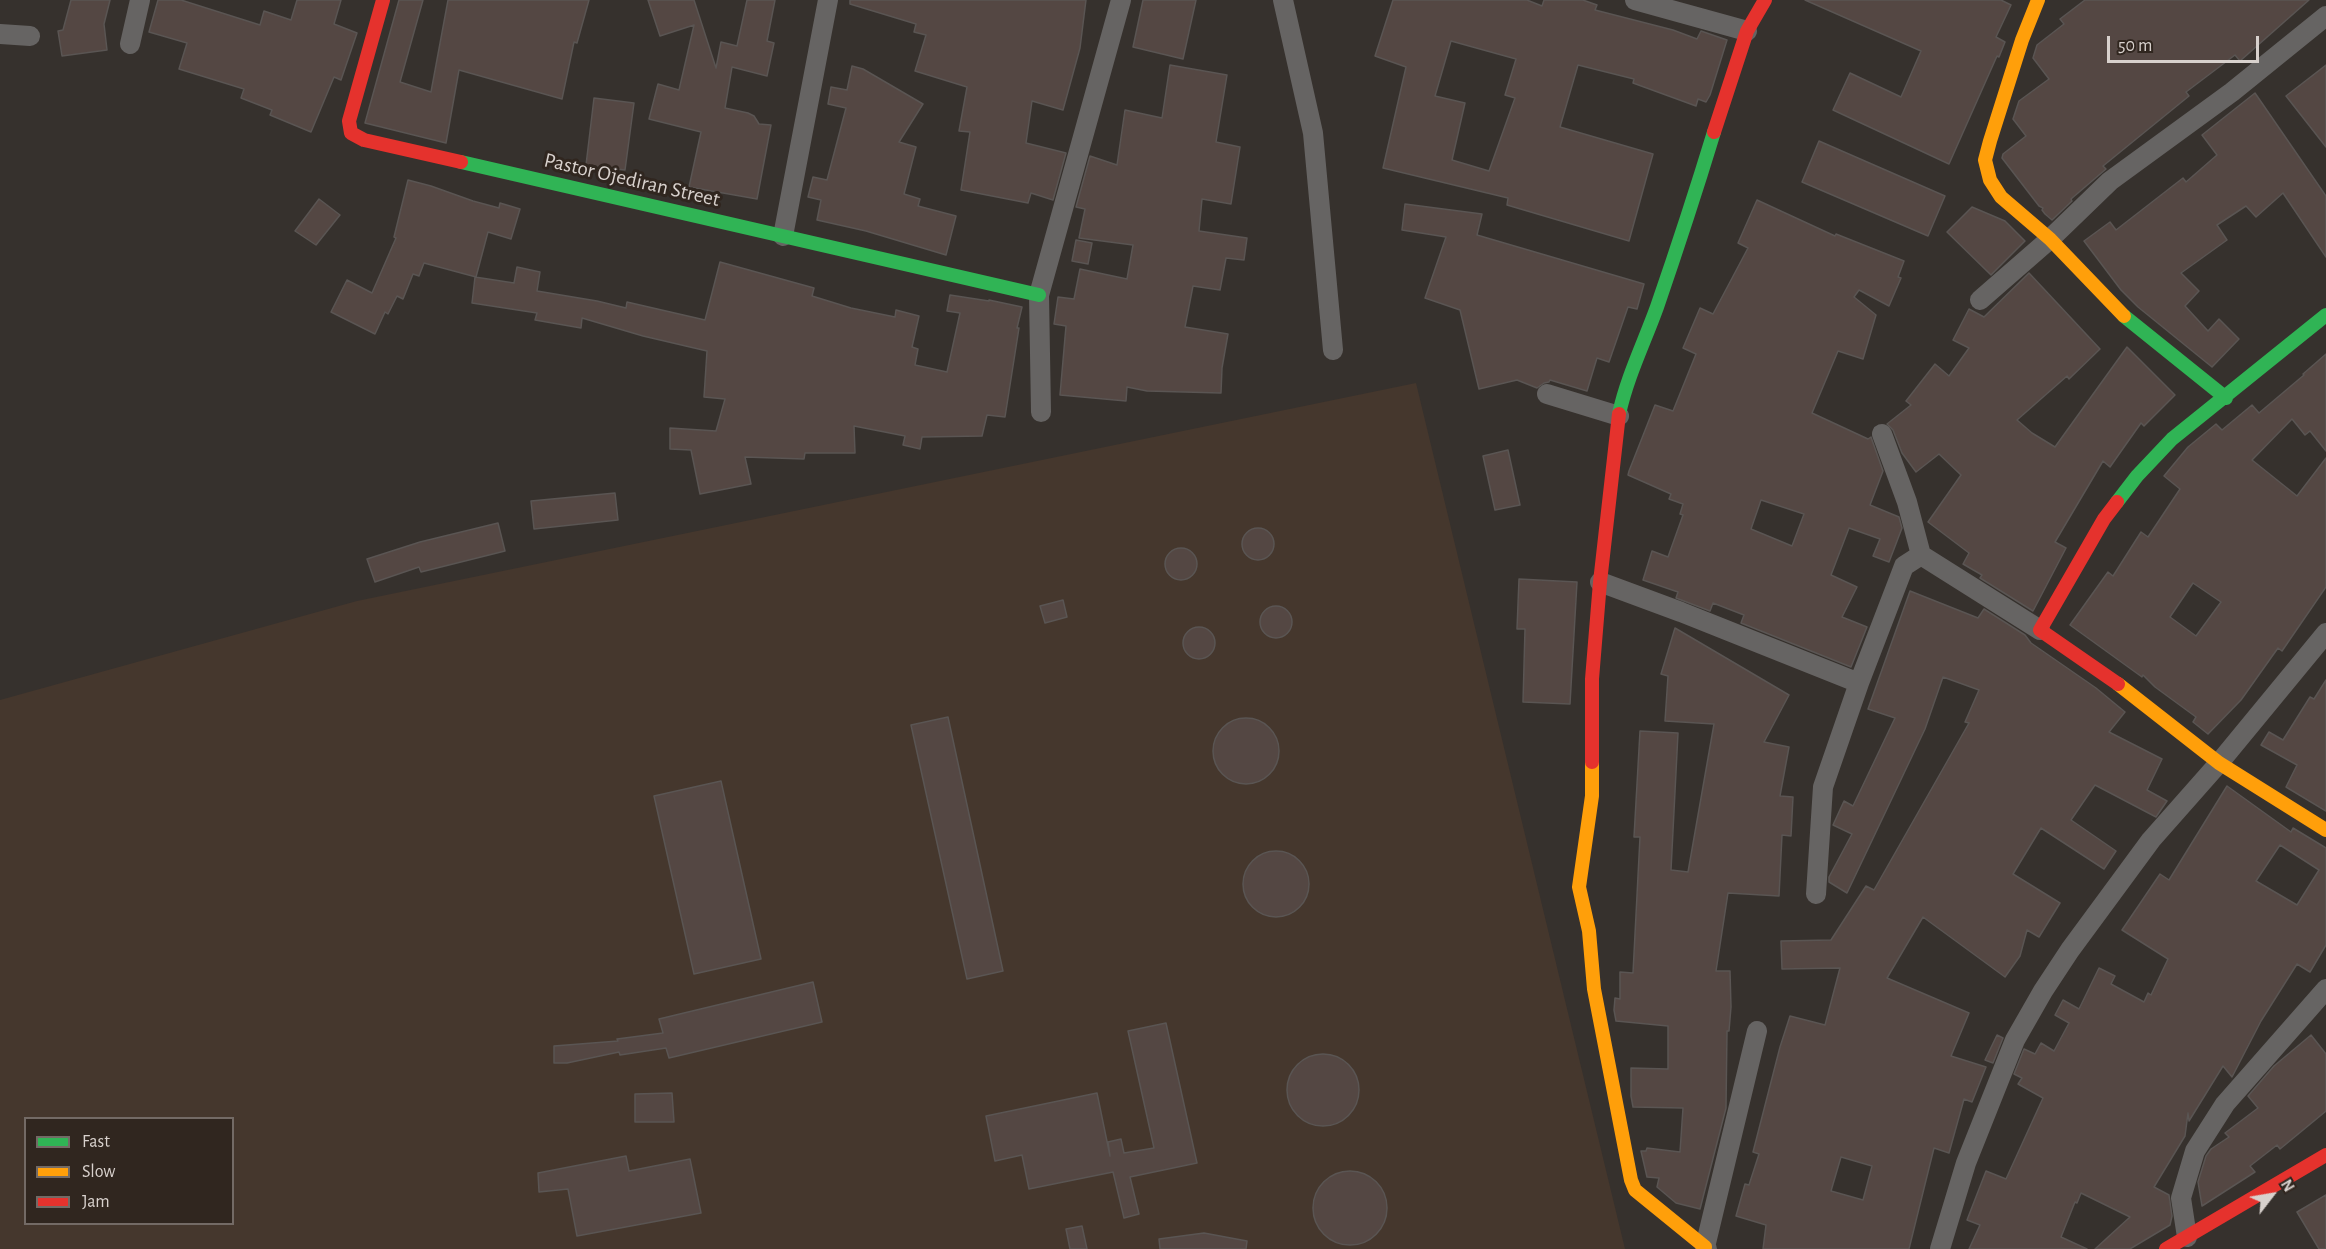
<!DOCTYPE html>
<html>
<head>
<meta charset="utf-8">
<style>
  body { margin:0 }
  #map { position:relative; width:2326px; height:1249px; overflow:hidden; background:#36312d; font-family:"Alegreya Sans",sans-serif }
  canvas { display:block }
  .legend { position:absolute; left:24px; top:1117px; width:210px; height:108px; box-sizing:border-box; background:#30261f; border:2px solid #736a65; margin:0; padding:8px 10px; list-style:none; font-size:18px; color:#d8d1cd }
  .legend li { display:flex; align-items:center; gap:12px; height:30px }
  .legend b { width:30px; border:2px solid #736a65 }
  .north { position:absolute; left:2242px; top:1165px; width:60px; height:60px; -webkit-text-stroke:4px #30261f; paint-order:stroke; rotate:59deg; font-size:16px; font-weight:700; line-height:24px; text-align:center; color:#d8d1cd }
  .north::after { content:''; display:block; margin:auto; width:21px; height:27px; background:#d8d1cd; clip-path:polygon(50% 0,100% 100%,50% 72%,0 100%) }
  .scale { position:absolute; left:2107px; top:36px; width:152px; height:27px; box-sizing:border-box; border:3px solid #d8d1cd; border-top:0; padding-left:8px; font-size:18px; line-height:21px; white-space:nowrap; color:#d8d1cd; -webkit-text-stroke:4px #30261f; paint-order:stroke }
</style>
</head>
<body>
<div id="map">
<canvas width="2326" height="1249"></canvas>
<ul class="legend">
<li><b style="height:8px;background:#30b455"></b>Fast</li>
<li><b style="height:8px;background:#ff9f0a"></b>Slow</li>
<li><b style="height:8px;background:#e5322d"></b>Jam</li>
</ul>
<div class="north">N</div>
<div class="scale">50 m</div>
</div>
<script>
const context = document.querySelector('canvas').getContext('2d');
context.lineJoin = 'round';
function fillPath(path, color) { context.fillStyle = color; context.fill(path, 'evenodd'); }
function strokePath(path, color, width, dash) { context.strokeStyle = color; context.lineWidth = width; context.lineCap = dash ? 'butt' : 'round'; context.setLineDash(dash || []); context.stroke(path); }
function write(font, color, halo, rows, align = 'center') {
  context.font = font + ' "Alegreya Sans",sans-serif'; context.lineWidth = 6; context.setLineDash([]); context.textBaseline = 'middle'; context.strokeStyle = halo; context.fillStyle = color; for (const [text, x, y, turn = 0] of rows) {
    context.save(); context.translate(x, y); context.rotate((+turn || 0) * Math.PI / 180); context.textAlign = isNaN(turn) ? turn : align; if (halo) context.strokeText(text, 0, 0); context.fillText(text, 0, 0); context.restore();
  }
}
const built = new Path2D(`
  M1416,383L1625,1249H0V700L357,601ZM26,1118H232V1224H26Z`);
const building = new Path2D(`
  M71,0H110L104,24L107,50L62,56L58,31L63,30Z
  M158,0H181L260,25L264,11L291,20L297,0H341L334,24L357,33L341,80L334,77L311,132L270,115L272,110L241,98L244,89L179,69L187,43L149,32Z
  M399,0H423L400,82L431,92L448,0H589L577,43L574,42L562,99L459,70L446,143L365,123Z
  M648,0H694L716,68L721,42L737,46L747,0H775L767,41L774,43L767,76L732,67L725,108L748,113L754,116L759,124L771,125L757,199L689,187L701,132L649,119L658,84L679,90L694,25L660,36Z
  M850,0H1086L1080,48L1063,110L1032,101L1026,143L1066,153L1053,200L1031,193L1028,203L961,190L970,132L959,131L967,87L915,71L926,35L914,32L916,24L850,4Z
  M1143,0H1196L1183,59L1133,47Z
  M1393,0H1527L1542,6L1544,0H1583L1597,5L1595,10L1673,30L1697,39L1701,31L1727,40L1710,95L1706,102L1698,99L1696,106L1633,83L1634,79L1578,65L1560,127L1653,154L1629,241L1507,205L1508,198L1383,168L1406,67L1375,56ZM1451,41L1516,59L1505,95L1515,98L1489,171L1452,160L1465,103L1435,96Z
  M1805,0H2001L2011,5L1996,37L2005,42L1999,57L1997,56L1949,164L1833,110L1850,73L1901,97L1921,51Z
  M2085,0H2309L2240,61L2235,55L2186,92L2189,96L2103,166L2106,169L2071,199L2072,201L2052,220L2045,214L2042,210L2043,208L2039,206L2002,158L2003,154L2026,136L2013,119L2019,101L2049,79L2033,58L2037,45L2064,24L2060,19Z
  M1170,65L1227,75L1216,142L1240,147L1231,204L1202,199L1199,231L1247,238L1244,260L1226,258L1220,290L1193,286L1185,327L1228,334L1222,368L1221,393L1147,391L1127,387L1126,401L1060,395L1066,326L1054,324L1058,297L1074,299L1080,269L1127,279L1133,245L1079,238L1085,209L1076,207L1090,156L1117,165L1125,110L1162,118Z
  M2326,65V147L2286,96Z
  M852,66L863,69L923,104L899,142L916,147L904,194L920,199L918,206L956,216L946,255L866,231L817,220L821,200L808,197L813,177L827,180L846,108L828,104L831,87L847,90Z
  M2255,93L2326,196V257L2283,193L2256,217L2246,206L2217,225L2227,240L2181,273L2199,291L2185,306L2208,331L2219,319L2239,339L2212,367L2138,307L2121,290L2084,241L2110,222L2116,230L2183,178L2186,182L2217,155L2202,135Z
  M594,98L634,103L625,170L586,165Z
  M1819,141L1945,196L1928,236L1802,182Z
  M408,180L431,186L473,201L499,208L500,203L520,209L511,239L488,232L476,277L424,263L419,276L413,274L403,299L397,296L388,314L385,312L375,334L331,312L347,280L372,293L396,238L394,237Z
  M319,199L340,215L316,245L295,231Z
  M1757,200L1835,236L1836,234L1904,261L1898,277L1901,278L1889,306L1859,290L1854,297L1876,315L1863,359L1838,351L1812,413L1868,439L1871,437L1883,471L1870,505L1899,517L1902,528L1889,562L1873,556L1880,539L1849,528L1831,575L1857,587L1842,617L1867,627L1851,667L1741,623L1744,615L1713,603L1710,611L1676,598L1678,592L1643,580L1652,551L1668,557L1683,515L1680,514L1683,504L1669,499L1671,494L1628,475L1629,471L1655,405L1673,411L1696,354L1683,348L1700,308L1713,314L1748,248L1738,243ZM1761,500L1804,514L1792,546L1751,529Z
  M1405,204L1482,214L1477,235L1644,284L1637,309L1628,307L1609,362L1597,358L1587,391L1550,380L1549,382L1544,383L1537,388L1517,380L1479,389L1460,310L1425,298L1446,237L1402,230Z
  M1972,207L2005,221L2025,241L1991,275L1947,232Z
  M1076,240L1092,243L1088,264L1072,261Z
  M720,262L814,288L812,296L851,308L895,317L896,310L919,316L912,347L918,349L915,365L947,372L960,313L947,311L950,295L989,301V300L1022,307L1017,328H1019L1005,417L987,415L982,436L922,437L920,449L903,445L905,436L854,426L855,453H805L804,459L745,457L751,484L700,494L691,450L670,449V428L716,431L725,399L704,397L707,351L643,336L582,318L581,328L535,320L537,313L472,303L475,277L514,283L517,267L540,272L537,291L597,301L626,308L627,302L705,320Z
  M2029,273L2100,349L2069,379L2067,376L2017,420L2032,433L2055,447L2127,347L2175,395L2144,426L2141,423L2110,467L2103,461L2055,542L2066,548L2033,611L1980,578L1982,575L1963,564L1969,553L1928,522L1961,475L1939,454L1916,472L1902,453L1893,430L1887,424L1911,405L1906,401L1935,364L1949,376L1969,348L1953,340L1969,309L1984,317Z
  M2326,354V451L2310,431L2305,435L2292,419L2252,460L2297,496L2326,458V587L2282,651L2278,648L2241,700L2208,734L2193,722L2196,717L2155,687L2143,675L2142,677L2070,625L2108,572L2113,576L2141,532L2148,537L2180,489L2164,476L2188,447L2216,424L2222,430L2252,405L2259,413L2304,375L2303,374ZM2193,583L2221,602L2196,636L2170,617Z
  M1508,450L1520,505L1495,510L1483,456Z
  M615,493L618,520L534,529L531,501Z
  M498,523L505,551L421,572L419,567L375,582L367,559L420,542Z
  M1242 544a16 16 0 1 1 32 0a16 16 0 1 1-32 0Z
  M1165 564a16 16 0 1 1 32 0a16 16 0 1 1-32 0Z
  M1519,579L1577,582L1570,704L1523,702L1525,629H1517Z
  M1910,591L1978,618L1984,609L2025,635L2031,643L2096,688L2125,712L2109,732L2162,759L2147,790L2167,801L2156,817L2095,785L2071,820L2116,851L2104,869L2041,828L2013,874L2060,903L2039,937L2027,930L2020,956L2005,977L1923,917L1887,978L1969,1013L1951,1056L1986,1067L1972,1102L1964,1099L1949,1153L1934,1148L1909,1249H1763L1766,1225L1736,1216L1745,1184L1749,1185L1759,1154L1753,1152L1780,1047L1790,1016L1825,1025L1840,968L1782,969L1781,941L1831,940L1866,886L1874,890L1969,723L1965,722L1979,690L1943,677L1925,729L1847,893L1829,882V877L1852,834L1833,825L1844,801L1853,806L1895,718L1868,709ZM1841,1157L1872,1166L1863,1200L1831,1191Z
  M1063,600L1067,617L1045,623L1040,606Z
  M1260 622a16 16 0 1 1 32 0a16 16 0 1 1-32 0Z
  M1183 643a16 16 0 1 1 32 0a16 16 0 1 1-32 0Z
  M1675,628L1789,695L1764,742L1789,747L1780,796L1793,797L1791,836L1782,835L1779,896L1728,893L1716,971H1730L1731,1007L1729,1031H1727L1726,1108L1700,1209L1676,1203L1657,1187L1659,1178L1647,1177L1641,1151H1646L1647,1148L1680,1152L1683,1108L1633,1107L1631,1096V1068L1668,1069V1026L1616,1021L1614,1010L1615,998L1620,999V972L1633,973L1640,837H1634L1640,731L1678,733L1671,870L1688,872L1714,724L1665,721L1668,676L1661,674Z
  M2326,680V811L2286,787L2297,765L2261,745L2269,732L2283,740L2310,697L2314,699Z
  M948,717L1003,971L967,979L911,725Z
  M1213 751a33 33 0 1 1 66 0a33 33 0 1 1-66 0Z
  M721,781L761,959L694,974L654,796Z
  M2227,786L2291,832L2293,828L2326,848V945L2310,972L2297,964L2261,1021L2232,1077L2223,1066L2189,1121L2188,1113L2185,1136L2154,1187L2169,1195L2172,1216L2170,1225L2130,1249H2095L2130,1217L2081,1193L2077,1203L2075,1202L2061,1237L2087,1249H1969L1980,1225L1967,1220L1986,1171L2006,1179L2043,1098L2018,1084L2022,1078L2014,1074L2024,1049L2035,1054L2041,1043L2054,1051L2069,1023L2055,1015L2063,1000L2079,1009L2099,968L2115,976L2111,984L2144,1002L2148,993L2151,995L2168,959L2122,930L2160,874L2169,880ZM2280,845L2319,870L2297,905L2256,881Z
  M1243 884a33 33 0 1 1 66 0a33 33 0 1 1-66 0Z
  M813,982L822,1022L669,1058L666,1048L620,1055L619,1052L567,1063H554V1046L618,1041L617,1039L663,1033L659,1019Z
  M1166,1023L1197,1163L1130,1177L1139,1214L1124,1218L1113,1172L1029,1189L1022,1155L995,1161L986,1116L1097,1093L1110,1156L1108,1142L1121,1139L1124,1153L1154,1148L1128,1031Z
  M1997,1035L2003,1038L1993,1063L1985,1060Z
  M2311,1035L2326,1054V1111L2280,1149L2277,1145L2250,1166L2255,1172L2202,1206L2198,1182L2206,1156L2211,1149L2229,1137L2225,1133L2258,1108L2248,1096L2274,1066Z
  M1287 1090a36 36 0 1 1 72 0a36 36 0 1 1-72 0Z
  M672,1093L674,1122H635V1094Z
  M626,1156L629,1171L690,1159L701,1213L577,1236L568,1189L539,1192L538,1173Z
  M1313 1208a37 37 0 1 1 74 0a37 37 0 1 1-74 0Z
  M2326,1195V1249H2319L2297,1212Z
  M1082,1226L1087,1249H1070L1066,1229Z
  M1204,1233L1247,1241L1246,1249H1160L1159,1239Z`);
const street = new Path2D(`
  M1283,0L1313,133L1333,350
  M1635,0L1747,31
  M0,34L30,36
  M130,44L140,0
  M783,236L828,0
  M1980,300L2050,239L2110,181L2232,92L2326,16
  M1547,394L1619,416
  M1041,412L1039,295L1121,0
  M1882,434L1907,502L1921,555
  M1600,582L1681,612L1859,683
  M1816,894L1823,787L1859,683L1904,566L1921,555L2040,630
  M2187,1237L2181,1198L2195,1151L2225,1104L2326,989
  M1707,1249L1705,1247L1757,1031
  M1940,1249L1966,1163L2015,1040L2043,991L2070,950L2151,840L2219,763L2326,633`);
const fast = new Path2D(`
  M461,162L1039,295
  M2124,316L2226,398
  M1619,414C1627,377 1644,343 1657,307C1677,249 1696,191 1714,132
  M2117,502L2137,476L2172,439L2326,315`);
const slow = new Path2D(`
  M2038,0L2022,40L1990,141L1985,160L1990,180L2001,197L2050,239L2124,316
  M2118,684L2219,763L2326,830
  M1592,762V796L1579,887L1589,931L1594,989L1631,1180L1635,1190L1705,1247`);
const jam = new Path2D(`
  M383,0L349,121L351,133L364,140L461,162
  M1714,132L1747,31L1765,0
  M2117,502L2104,519L2040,630L2118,684
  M1592,762V679L1600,582L1619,414
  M2166,1249L2326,1155`);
const streetNames = [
  ["Pastor Ojediran Street",632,180,13]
];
fillPath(built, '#45372d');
fillPath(building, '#544743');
strokePath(building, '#5a5553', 1.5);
strokePath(street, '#666463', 20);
strokePath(fast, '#30b455', 14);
strokePath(slow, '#ff9f0a', 14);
strokePath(jam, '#e5322d', 14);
write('21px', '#d8d1cd', '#30261f', streetNames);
</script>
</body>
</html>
